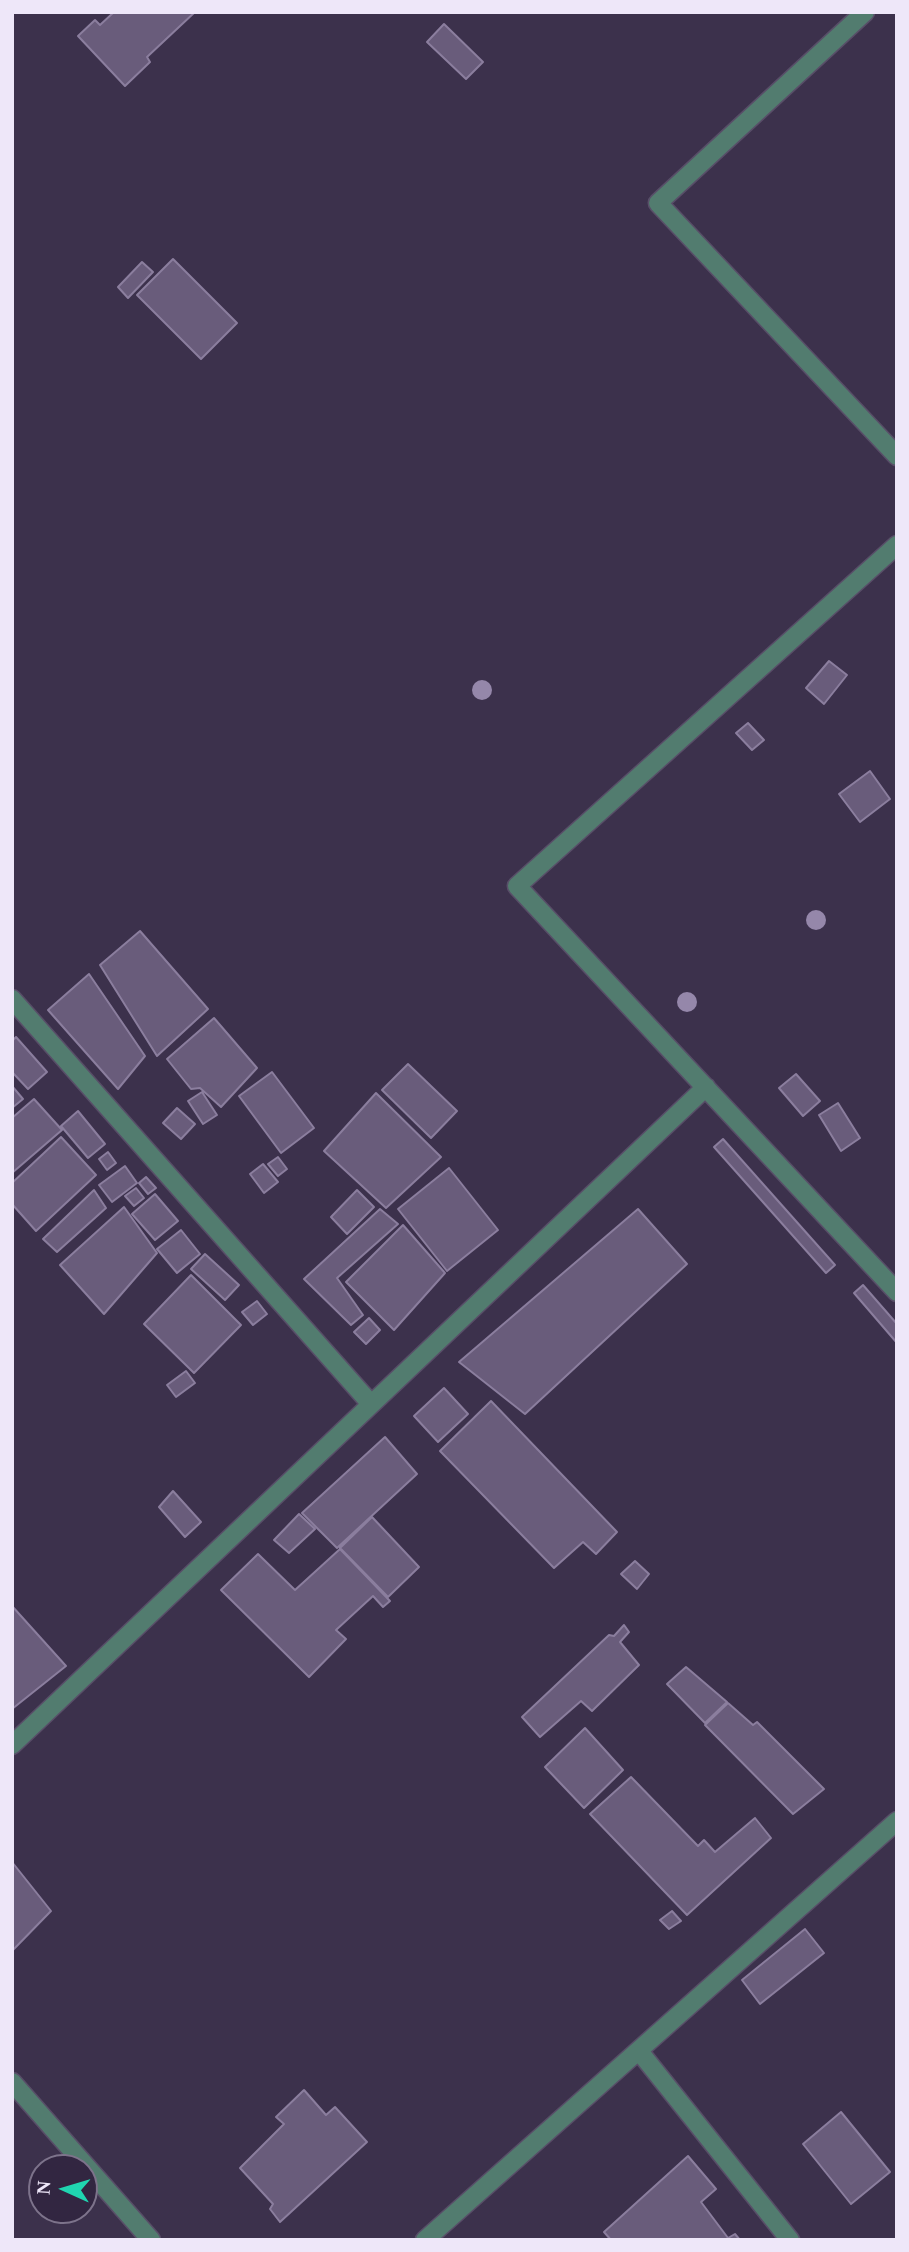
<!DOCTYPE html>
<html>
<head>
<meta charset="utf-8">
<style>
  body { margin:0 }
  #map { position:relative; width:909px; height:2252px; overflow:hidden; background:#3c314c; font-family:"Times New Roman",serif }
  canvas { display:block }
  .frame { position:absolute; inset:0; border:14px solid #eee7f9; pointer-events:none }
  .north { position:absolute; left:28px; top:2154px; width:70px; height:70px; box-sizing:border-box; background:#322641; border:2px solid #7d738b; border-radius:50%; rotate:274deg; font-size:19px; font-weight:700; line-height:28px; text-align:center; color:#eee7f9 }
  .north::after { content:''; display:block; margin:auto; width:24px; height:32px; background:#20d5b0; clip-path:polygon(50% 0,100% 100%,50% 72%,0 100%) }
</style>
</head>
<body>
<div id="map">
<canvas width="909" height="2252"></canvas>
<div class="frame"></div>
<div class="north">N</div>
</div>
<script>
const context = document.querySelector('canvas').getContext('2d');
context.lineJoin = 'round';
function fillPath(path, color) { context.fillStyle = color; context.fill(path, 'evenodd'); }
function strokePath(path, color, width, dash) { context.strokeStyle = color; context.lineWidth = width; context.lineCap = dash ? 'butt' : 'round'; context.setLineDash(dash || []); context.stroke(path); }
const building = new Path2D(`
  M114,12H195L147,57L150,62L125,86L78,36L95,20L100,25Z
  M444,24L483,62L466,79L427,42Z
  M173,259L237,323L201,359L137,295Z
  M142,262L153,272L128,298L118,287Z
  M829,661L847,675L824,704L806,688Z
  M748,723L764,740L752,750L736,733Z
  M870,771L890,799L860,822L839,794Z
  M140,931L208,1009L157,1056L100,965Z
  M89,974L145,1056L118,1089L48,1010Z
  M214,1018L257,1068L221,1107L200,1088L191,1089L167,1059Z
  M16,1037L47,1072L28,1089L12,1072V1041Z
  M408,1064L457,1111L431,1138L382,1090Z
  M272,1072L314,1128L281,1153L239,1096Z
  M796,1074L820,1101L803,1116L779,1088Z
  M12,1086L23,1099L12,1108Z
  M202,1092L217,1115L203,1124L188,1101Z
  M376,1093L441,1157L386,1208L324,1151Z
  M34,1099L62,1130L12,1173V1118Z
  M838,1103L860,1138L841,1151L819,1115Z
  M177,1108L195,1124L181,1139L163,1123Z
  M78,1111L105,1144L88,1158L61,1126Z
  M61,1137L96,1175L36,1231L12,1204V1183Z
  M723,1139L835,1265L826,1273L714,1147Z
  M108,1152L116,1163L107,1170L99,1159Z
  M278,1157L287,1169L278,1176L268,1164Z
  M263,1164L278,1182L264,1193L250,1174Z
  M125,1166L137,1183L112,1202L99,1185Z
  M449,1168L498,1230L447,1271L398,1209Z
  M146,1177L156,1188L148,1194L139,1183Z
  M136,1188L144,1198L134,1206L125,1196Z
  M94,1190L106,1208L57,1252L43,1239Z
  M357,1190L374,1207L347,1234L331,1217Z
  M155,1194L178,1221L155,1240L132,1214Z
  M124,1207L157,1253L104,1314L60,1265Z
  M380,1209L398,1224L337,1278L363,1315L351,1325L304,1279Z
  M638,1209L687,1264L525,1414L459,1362Z
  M403,1225L445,1273L394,1330L346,1282Z
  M181,1230L200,1254L177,1273L157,1249Z
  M205,1254L239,1285L225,1300L191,1269Z
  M191,1275L241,1325L194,1373L144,1324Z
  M863,1285L897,1324V1343L854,1293Z
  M257,1301L267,1314L253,1325L242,1312Z
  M369,1318L380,1330L366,1344L354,1332Z
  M186,1371L195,1383L176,1397L167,1385Z
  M444,1388L468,1414L438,1442L414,1416Z
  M491,1401L617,1532L596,1554L583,1542L554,1568L440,1451Z
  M385,1437L417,1474L337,1548L302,1513Z
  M173,1491L201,1522L185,1537L159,1507Z
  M299,1514L315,1529L289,1553L274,1540Z
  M372,1517L419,1567L388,1597L340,1548Z
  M340,1549L390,1601L383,1607L373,1596L336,1630L346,1639L309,1677L221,1590L258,1554L295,1590Z
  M635,1561L649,1574L637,1589L621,1574Z
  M12,1606L66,1666L12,1709Z
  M624,1625L629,1632L620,1642L639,1665L592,1711L581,1701L540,1737L522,1717L609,1635L614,1636Z
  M686,1667L727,1702L705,1723L667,1684Z
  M728,1703L753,1725L757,1722L824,1789L793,1814L705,1725Z
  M585,1728L623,1770L584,1808L545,1767Z
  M631,1777L698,1846L704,1840L715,1852L755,1818L771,1838L687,1915L590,1814Z
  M12,1862L51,1911L12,1951Z
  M672,1911L681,1921L669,1929L660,1920Z
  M805,1929L824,1953L760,2004L742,1980Z
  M304,2090L326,2115L335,2107L367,2142L280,2222L270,2209L273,2204L240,2168L284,2124L276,2117Z
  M841,2112L890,2172L851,2204L803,2144Z
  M688,2156L716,2189L701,2202L728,2238L735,2234L740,2240H611L604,2232Z`);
const minor = new Path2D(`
  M865,12L658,203L897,456
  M897,545L517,886L897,1292
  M12,999L371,1404
  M12,1745L706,1087
  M639,2051L790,2240
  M12,2082L151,2240
  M425,2240L897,1821`);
const trees = [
  [482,690],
  [816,920],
  [687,1002]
];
fillPath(building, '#695c7b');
strokePath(building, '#8b7e9e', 2);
strokePath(minor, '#584e68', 21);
strokePath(minor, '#527c6f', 18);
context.fillStyle = '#9587aa';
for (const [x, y] of trees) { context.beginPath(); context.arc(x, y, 10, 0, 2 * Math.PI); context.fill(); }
</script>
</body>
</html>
